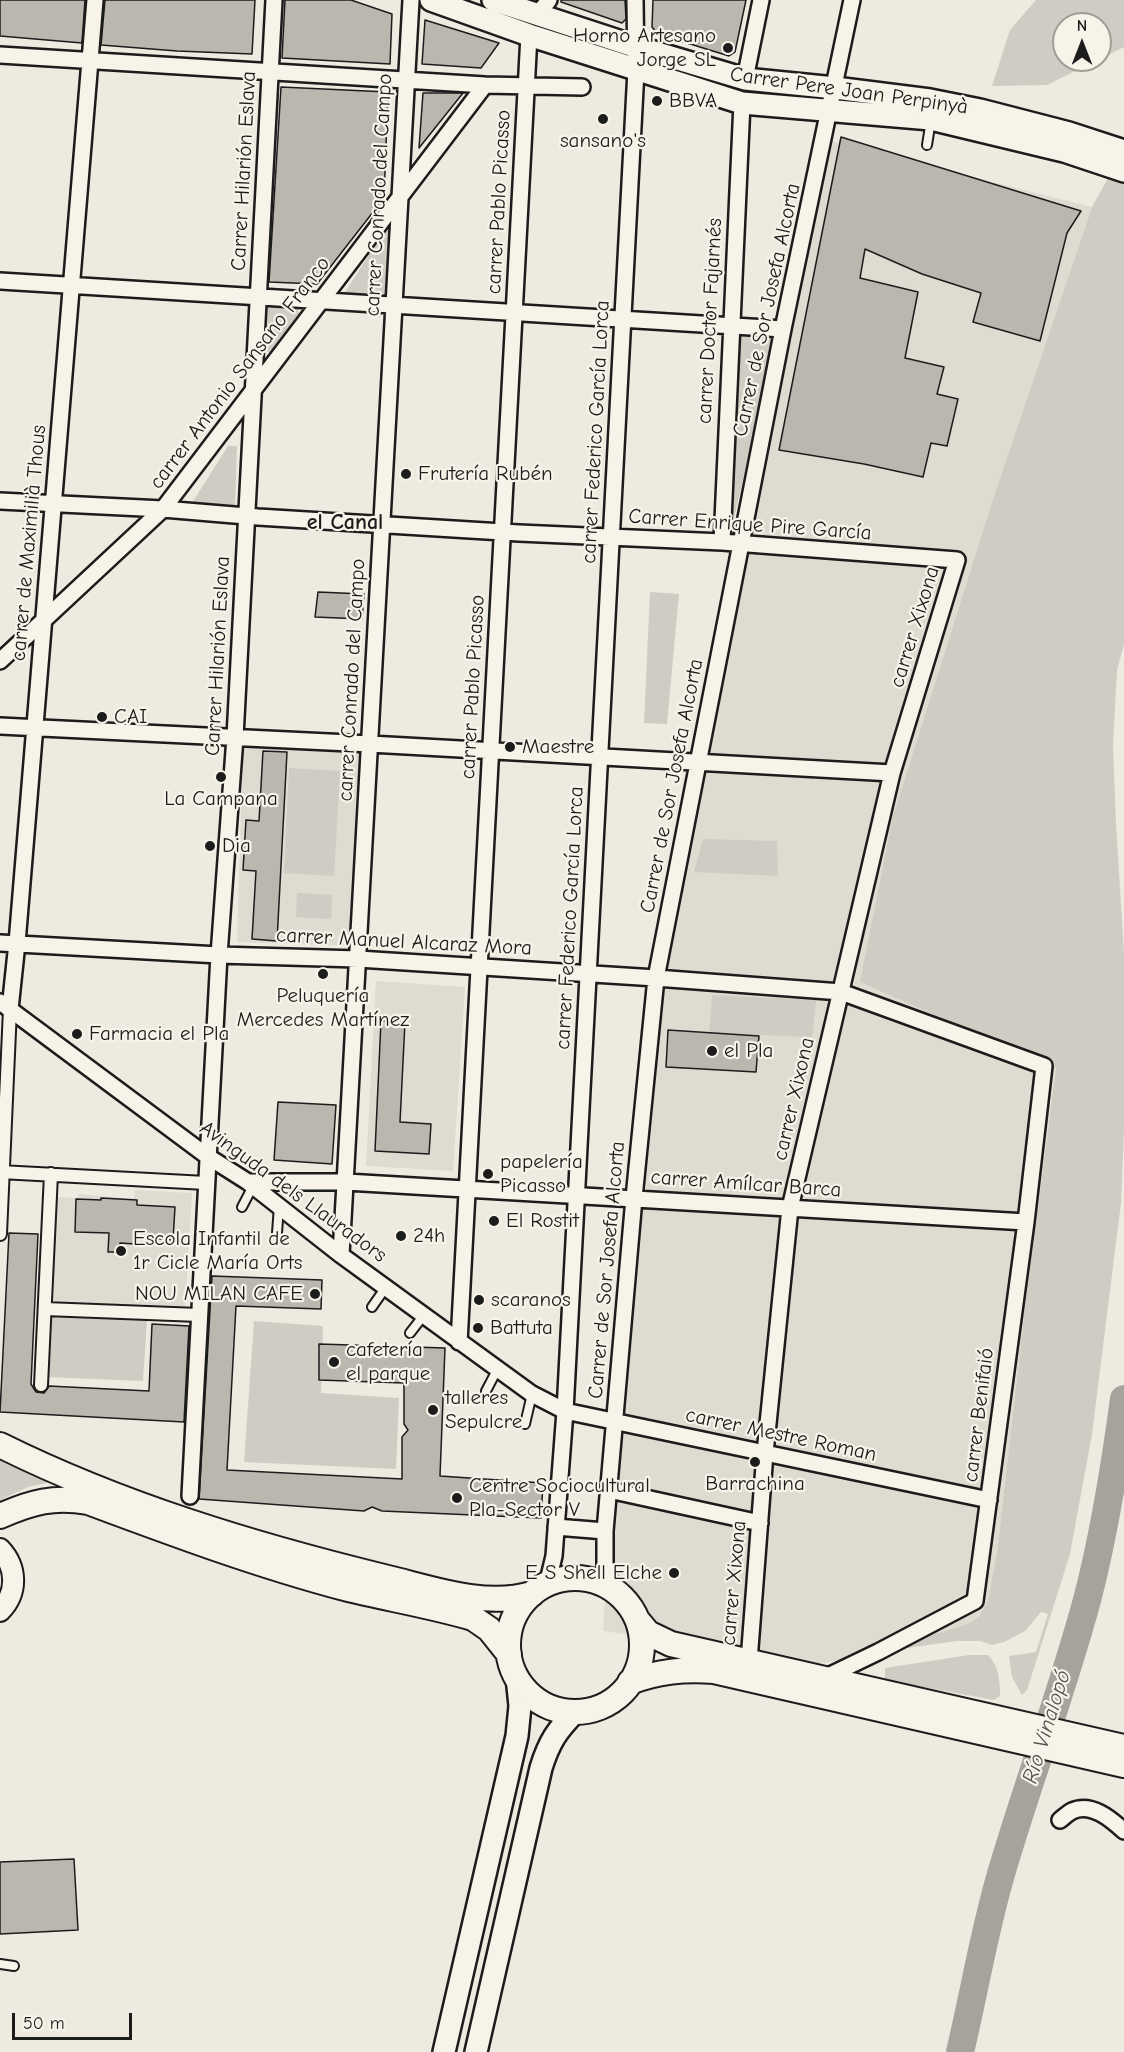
<!DOCTYPE html>
<html>
<head>
<meta charset="utf-8">
<style>
  body { margin:0 }
  #map { position:relative; width:1124px; height:2052px; overflow:hidden; background:#eeeae0; font-family:"Comic Neue",sans-serif }
  canvas { display:block }
  .north { position:absolute; left:1052px; top:12px; width:60px; height:60px; box-sizing:border-box; background:#f7f3e8; border:2px solid #9f9d96; border-radius:50%; rotate:0deg; font-size:16px; font-weight:700; line-height:24px; text-align:center; color:#1c1c1c }
  .north::after { content:''; display:block; margin:auto; width:21px; height:27px; background:#1c1c1c; clip-path:polygon(50% 0,100% 100%,50% 72%,0 100%) }
  .scale { position:absolute; left:12px; top:2013px; width:120px; height:27px; box-sizing:border-box; border:3px solid #1c1c1c; border-top:0; padding-left:8px; font-size:18px; line-height:21px; white-space:nowrap; color:#1c1c1c; -webkit-text-stroke:4px #f7f3e8; paint-order:stroke }
</style>
</head>
<body>
<div id="map">
<canvas width="1124" height="2052"></canvas>
<div class="north">N</div>
<div class="scale">50 m</div>
</div>
<script>
const context = document.querySelector('canvas').getContext('2d');
context.lineJoin = 'round';
function fillPath(path, color) { context.fillStyle = color; context.fill(path, 'evenodd'); }
function strokePath(path, color, width, dash) { context.strokeStyle = color; context.lineWidth = width; context.lineCap = dash ? 'butt' : 'round'; context.setLineDash(dash || []); context.stroke(path); }
function write(font, color, halo, rows, align = 'center') {
  context.font = font + ' "Comic Neue",sans-serif'; context.lineWidth = 4.5; context.setLineDash([]); context.textBaseline = 'middle'; context.strokeStyle = halo; context.fillStyle = color; for (const [text, x, y, turn = 0] of rows) {
    context.save(); context.translate(x, y); context.rotate((+turn || 0) * Math.PI / 180); context.textAlign = isNaN(turn) ? turn : align; if (halo) context.strokeText(text, 0, 0); context.fillText(text, 0, 0); context.restore();
  }
}
const built = new Path2D(`
  M831,141L1092,207L994,496L893,816L1057,1057L1025,1307L997,1553L988,1600L979,1617L967,1624L862,1656L817,1664L768,1659L673,1641L603,1631L616,1425L654,1000Z
  M243,743L359,752L350,946L237,942Z
  M376,981L465,987L453,1171L366,1166Z
  M135,1190L192,1193L185,1307L52,1302L56,1197L78,1198L79,1194L134,1199Z`);
const green = new Path2D(`
  M1036,0H1124V47L1100,59V24H1064V60H1097L1047,85L992,86L1010,30Z
  M1124,150V644L1117,670L1113,744L1116,824L1124,953V1129L1121,1203L1092,1434L1070,1554L1027,1690L1022,1695L1012,1677L1009,1656L1036,1652L1048,1614L1041,1612L1025,1631L1004,1642L992,1645L980,1641H957L893,1650L892,1647L967,1624L979,1617L988,1600L997,1553L1025,1307L1056,1068L860,982L893,816L994,496L1092,207Z
  M386,228H390L386,296L344,294Z
  M264,306L297,308L300,315L271,353L262,349Z
  M740,336L776,337L730,535Z
  M228,446H237L235,507L192,503Z
  M650,592L679,594L667,724L644,723Z
  M289,768L340,771L334,876L284,873Z
  M703,839L777,841L778,876L694,872Z
  M297,893L332,895L331,919L296,917Z
  M712,995L816,1000L812,1037L709,1033Z
  M49,1313L147,1319L143,1381L46,1377Z
  M254,1321L323,1326L321,1393L399,1398L396,1469L244,1462Z
  M0,1456L56,1481L28,1487L0,1500Z
  M969,1655H988C999,1666 1000,1681 1000,1696L994,1700L885,1680V1668Z`);
const river = new Path2D(`
  M960,2052C974,1993 984,1932 1001,1874C1028,1782 1062,1693 1087,1600C1104,1535 1115,1466 1124,1399`);
const building = new Path2D(`
  M0,0H85L82,43L0,36Z
  M105,0H255L252,54L177,51L101,45Z
  M285,0H351L392,14L390,64L282,58Z
  M561,0H625L626,19L622,23L561,2Z
  M653,0H746L735,52L729,56L658,34L652,27Z
  M425,20L499,43L481,68L422,64Z
  M281,87L388,92L384,198L317,284L269,282Z
  M423,93H463L419,148Z
  M841,137L1081,211L1067,233L1040,341L973,322L981,293L922,274L865,249L860,278L918,292L905,358L944,367L937,394L958,399L947,446L931,443L923,477L864,464L779,450Z
  M318,592L364,594L362,619L315,617Z
  M263,751L287,752L277,941L252,939L256,871L243,870L246,820L259,821Z
  M381,1021L405,1022L400,1122L431,1124L429,1154L375,1151Z
  M668,1030L759,1036L756,1072L666,1067Z
  M278,1102L336,1105L332,1164L274,1160Z
  M101,1198L137,1200V1205L175,1207L173,1240L136,1237L135,1244L120,1243V1252H108L109,1233L75,1232L76,1199L101,1200Z
  M9,1233L38,1234L31,1384L36,1392L44,1393L49,1386L149,1391L152,1324L189,1326L184,1422L0,1412Z
  M212,1276L322,1280L321,1309L236,1306L227,1470L402,1479V1437L408,1430L404,1424V1383L319,1380V1344L445,1348L440,1476L543,1483L541,1518L382,1511L372,1507L364,1511L199,1499Z
  M74,1859L78,1930L0,1934V1862Z`);
const service = new Path2D(`
  M927,145L931,120
  M242,1207L253,1186
  M277,1233L279,1206
  M372,1307L386,1287
  M410,1333L424,1315
  M486,1391L497,1370
  M525,1424L532,1394
  M0,1964L14,1966`);
const pedestrian = new Path2D(`
  M0,1172L206,1183
  M0,1234L10,1009
  M45,1309L199,1315
  M41,1385L51,1174`);
const minor = new Path2D(`
  M537,15L549,0
  M0,55L485,85L582,87
  M745,79L761,0
  M0,281L783,329
  M0,501L163,509L258,517L519,533L722,542L957,560L892,773L790,1208L765,1453L749,1661
  M722,542L742,103
  M0,661L163,509L485,85
  M0,726L370,744L892,773
  M0,943L219,955L358,959L656,978L841,992L1044,1066L1026,1222L975,1601L878,1652L824,1678
  M0,1002L207,1156L248,1182L341,1255L532,1394L565,1411L989,1500
  M10,1009L17,943L95,0
  M248,1182H346L1026,1222
  M341,1255L411,0
  M459,1342L529,35
  M609,1490L760,1523
  M190,1496L219,955L235,737L274,0
  M556,1527L605,1531
  M547,1585L554,1556L565,1411L636,70L635,0
  M613,1590L605,1564V1531L634,1198L656,978L783,329L852,0
  M1060,1820C1064,1817 1068,1813 1072,1811C1091,1802 1111,1819 1124,1831`);
const tertiary = new Path2D(`
  M0,1549C17,1567 18,1593 0,1611`);
const secondary = new Path2D(`
  M431,0L529,35L742,103L931,119L1064,151L1124,171
  M493,0L637,47L745,79L835,88L930,100L980,110L1069,133L1124,151
  M444,2052L517,1736L520,1706L517,1677
  M476,2052L541,1768C549,1742 557,1730 576,1711`);
const primary = new Path2D(`
  M0,1445C121,1505 253,1545 384,1577C431,1588 484,1608 532,1594
  M0,1516C32,1502 54,1496 88,1502C174,1534 260,1566 348,1589C390,1599 432,1606 473,1618L489,1629L509,1654
  M508 1645a67 67 0 1 1 134 0a67 67 0 1 1-134 0Z
  M638,1621L648,1633L671,1644L1124,1747
  M630,1682C659,1671 684,1669 714,1671L1124,1765`);
const markers = [
  [728,48,6,"#1c1c1c"],
  [657,101,6,"#1c1c1c"],
  [603,119,6,"#1c1c1c"],
  [406,474,6,"#1c1c1c"],
  [102,717,6,"#1c1c1c"],
  [510,747,6,"#1c1c1c"],
  [221,777,6,"#1c1c1c"],
  [210,846,6,"#1c1c1c"],
  [323,974,6,"#1c1c1c"],
  [77,1034,6,"#1c1c1c"],
  [712,1051,6,"#1c1c1c"],
  [488,1174,6,"#1c1c1c"],
  [494,1221,6,"#1c1c1c"],
  [401,1236,6,"#1c1c1c"],
  [121,1251,6,"#1c1c1c"],
  [315,1294,6,"#1c1c1c"],
  [479,1300,6,"#1c1c1c"],
  [478,1328,6,"#1c1c1c"],
  [334,1362,6,"#1c1c1c"],
  [433,1410,6,"#1c1c1c"],
  [755,1462,6,"#1c1c1c"],
  [457,1498,6,"#1c1c1c"],
  [674,1573,6,"#1c1c1c"]
];
const poiNames = [
  ["Horno Artesano",716,36,"right"],
  ["Jorge SL",716,60,"right"],
  ["BBVA",669,101],
  ["sansano's",603,141,"center"],
  ["Frutería Rubén",418,474],
  ["CAI",114,717],
  ["Maestre",522,747],
  ["La Campana",221,799,"center"],
  ["Dia",222,846],
  ["Peluquería",323,996,"center"],
  ["Mercedes Martínez",323,1020,"center"],
  ["Farmacia el Pla",89,1034],
  ["el Pla",724,1051],
  ["papelería",500,1162],
  ["Picasso",500,1186],
  ["El Rostit",506,1221],
  ["24h",413,1236],
  ["Escola Infantil de",133,1239],
  ["1r Cicle María Orts",133,1263],
  ["NOU MILAN CAFE",303,1294,"right"],
  ["scaranos",491,1300],
  ["Battuta",490,1328],
  ["cafetería",346,1350],
  ["el parque",346,1374],
  ["talleres",445,1398],
  ["Sepulcre",445,1422],
  ["Barrachina",755,1484,"center"],
  ["Centre Sociocultural",469,1486],
  ["Pla-Sector V",469,1510],
  ["E S Shell Elche",662,1573,"right"]
];
const streetNames = [
  ["Carrer Pere Joan Perpinyà",849,91,8],
  ["Carrer Hilarión Eslava",244,171,-87],
  ["carrer Conrado del Campo",379,195,-87],
  ["carrer Pablo Picasso",499,202,-87],
  ["Carrer de Sor Josefa Alcorta",767,310,-78],
  ["carrer Doctor Fajarnés",710,321,-87],
  ["carrer Antonio Sansano Franco",240,373,-53],
  ["carrer Federico García Lorca",596,432,-87],
  ["Carrer Enrique Pire García",750,525,4],
  ["carrer de Maximilià Thous",29,543,-85],
  ["carrer Xixona",915,627,-73],
  ["Carrer Hilarión Eslava",218,656,-87],
  ["carrer Conrado del Campo",352,680,-87],
  ["carrer Pablo Picasso",473,687,-87],
  ["Carrer de Sor Josefa Alcorta",672,786,-79],
  ["carrer Federico García Lorca",570,918,-87],
  ["carrer Manuel Alcaraz Mora",404,942,3],
  ["carrer Xixona",794,1099,-77],
  ["carrer Amílcar Barca",746,1184,4],
  ["Avinguda dels Llauradors",293,1192,36],
  ["Carrer de Sor Josefa Alcorta",607,1270,-85],
  ["carrer Benifaió",979,1415,-83],
  ["carrer Mestre Roman",781,1435,12],
  ["carrer Xixona",734,1583,-85]
];
const neighbourhoodNames = [
  ["el Canal",345,523]
];
const waterNames = [
  ["Río Vinalopó",1047,1727,-73]
];
fillPath(built, '#dedbd1');
fillPath(green, '#cfccc3');
strokePath(river, '#a6a39d', 28);
fillPath(building, '#bab7af');
strokePath(building, '#1c1c1c', 1.5);
strokePath(service, '#1c1c1c', 12);
strokePath(pedestrian, '#1c1c1c', 16);
strokePath(minor, '#1c1c1c', 20);
strokePath(tertiary, '#1c1c1c', 24);
strokePath(secondary, '#1c1c1c', 26);
strokePath(primary, '#1c1c1c', 28);
strokePath(service, '#f7f3e8', 8);
strokePath(pedestrian, '#f7f3e8', 12);
strokePath(minor, '#f7f3e8', 15);
strokePath(tertiary, '#f7f3e8', 20);
strokePath(secondary, '#f7f3e8', 21);
strokePath(primary, '#f7f3e8', 24);
for (const [x, y, r, color] of markers) { const dot = new Path2D(); dot.arc(x, y, r, 0, 2 * Math.PI); context.fillStyle = color; context.fill(dot); strokePath(dot, '#f7f3e8', 2); }
write('21px', '#1c1c1c', '#f7f3e8', poiNames, 'left');
write('21px', '#1c1c1c', '#f7f3e8', streetNames);
write('bold 22px', '#1c1c1c', '#f7f3e8', neighbourhoodNames);
write('italic 22px', '#535250', '#f7f3e8', waterNames);
</script>
</body>
</html>
